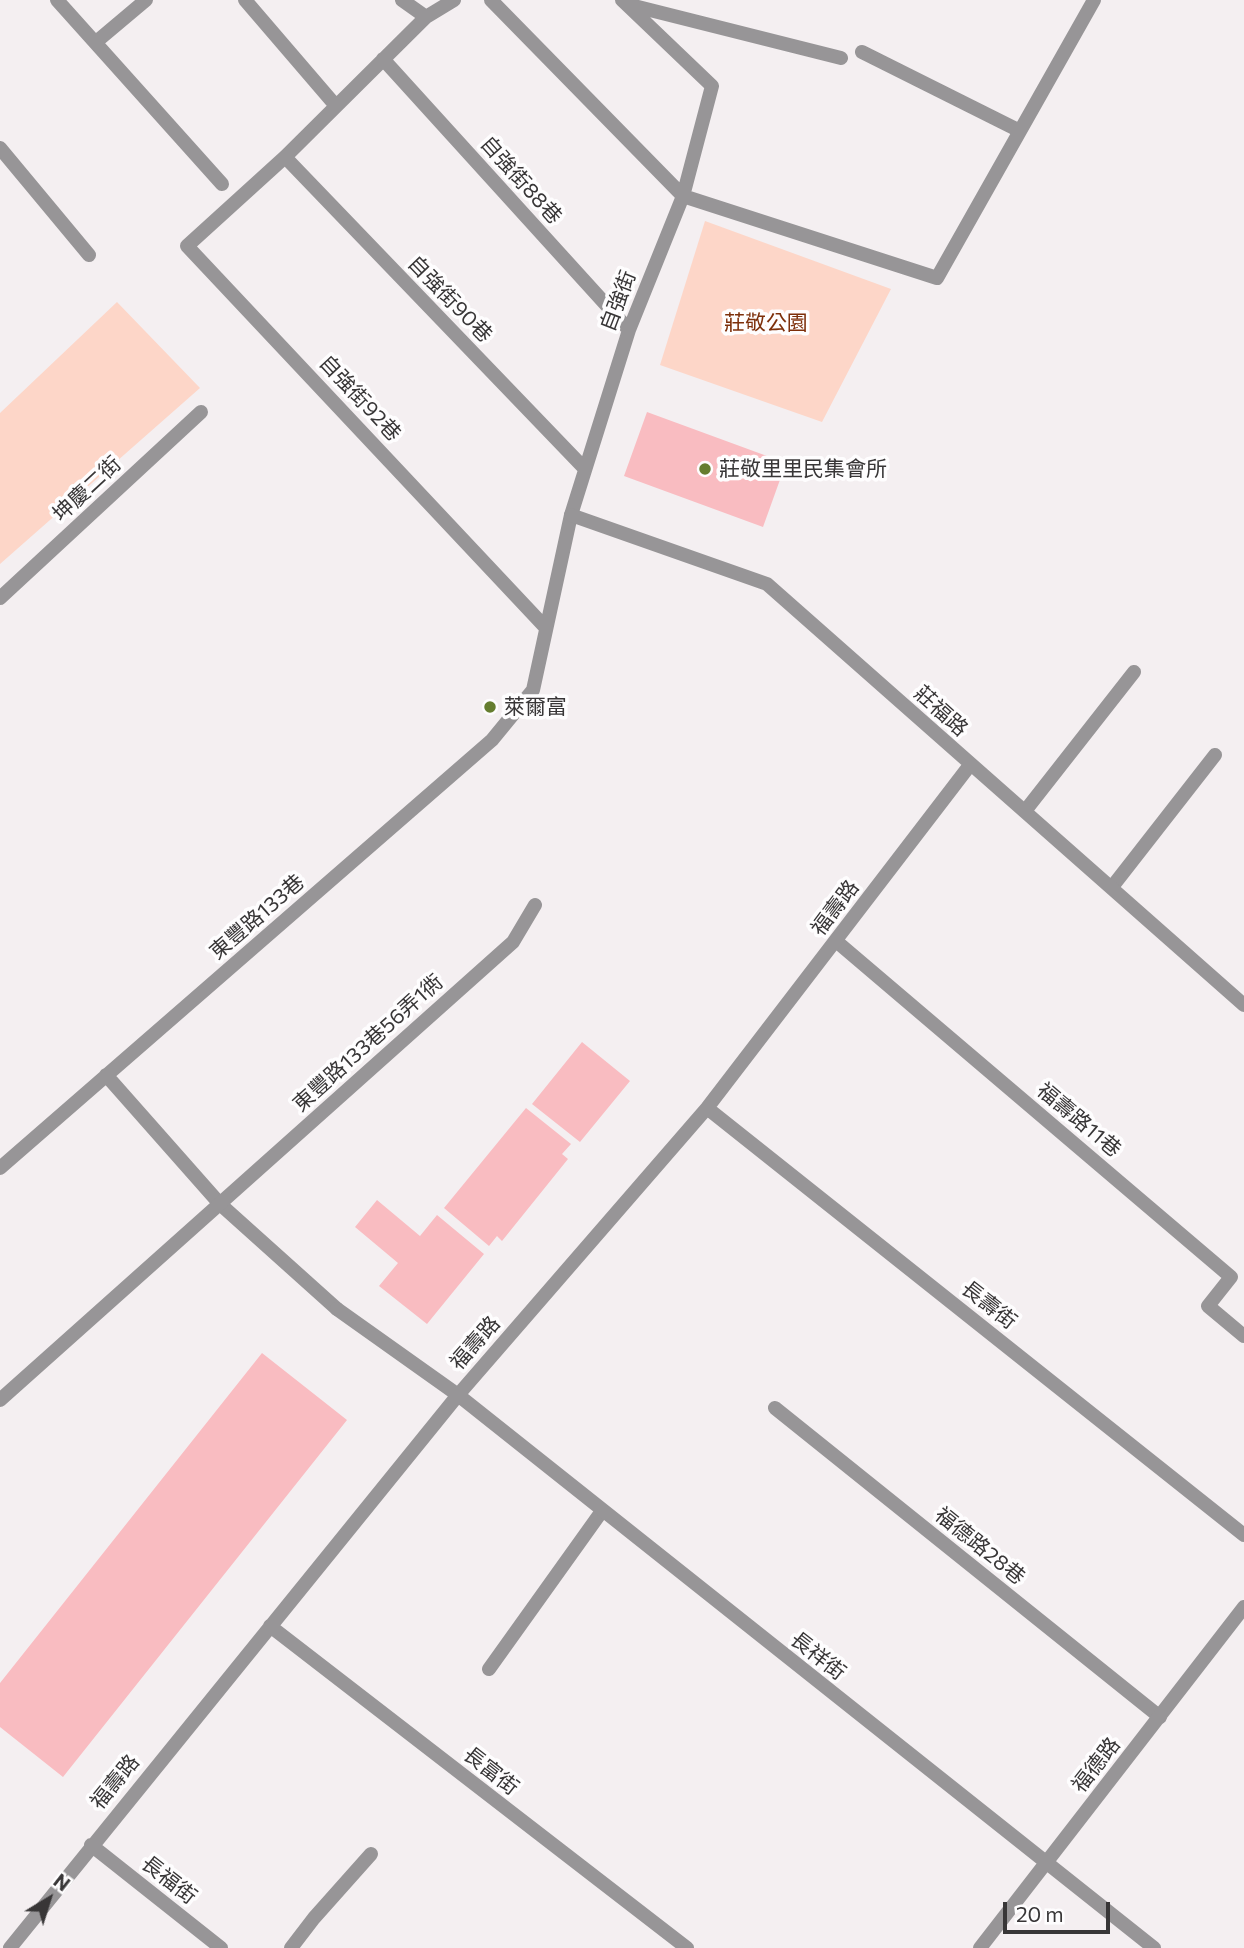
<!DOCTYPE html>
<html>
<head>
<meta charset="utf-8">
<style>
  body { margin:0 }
  #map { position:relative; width:1244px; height:1948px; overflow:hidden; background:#f4eff1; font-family:Commissioner,sans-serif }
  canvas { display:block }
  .north { position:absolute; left:14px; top:1864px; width:70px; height:70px; -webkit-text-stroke:5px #fefdfe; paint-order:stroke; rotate:38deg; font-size:19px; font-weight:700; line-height:28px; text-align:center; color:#383637 }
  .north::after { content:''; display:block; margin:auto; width:24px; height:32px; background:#383637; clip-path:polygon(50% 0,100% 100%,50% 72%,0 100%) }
  .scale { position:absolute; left:1003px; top:1902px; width:107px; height:32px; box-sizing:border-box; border:4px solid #383637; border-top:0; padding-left:9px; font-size:21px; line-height:24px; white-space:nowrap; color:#383637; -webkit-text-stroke:5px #fefdfe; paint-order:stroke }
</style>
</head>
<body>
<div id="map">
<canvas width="1244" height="1948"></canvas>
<div class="north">N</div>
<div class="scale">20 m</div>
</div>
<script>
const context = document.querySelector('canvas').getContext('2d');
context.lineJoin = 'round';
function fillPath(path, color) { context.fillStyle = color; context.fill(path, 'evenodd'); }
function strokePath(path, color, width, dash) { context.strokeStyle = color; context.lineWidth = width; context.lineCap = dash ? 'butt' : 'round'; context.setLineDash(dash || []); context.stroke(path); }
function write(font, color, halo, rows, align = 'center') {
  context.font = font + ' Commissioner,"Noto Sans TC",sans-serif'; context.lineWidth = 7; context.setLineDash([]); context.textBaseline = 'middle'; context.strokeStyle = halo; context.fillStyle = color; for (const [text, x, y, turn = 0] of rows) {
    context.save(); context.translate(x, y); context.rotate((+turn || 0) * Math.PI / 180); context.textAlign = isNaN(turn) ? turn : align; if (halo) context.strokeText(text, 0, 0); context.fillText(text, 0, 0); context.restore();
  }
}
const green = new Path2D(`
  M705,221L891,289L822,422L660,365Z
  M117,302L200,388L0,564V413Z`);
const building = new Path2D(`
  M647,412L786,463L763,527L624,476Z
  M582,1042L630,1081L580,1142L532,1104Z
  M526,1108L571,1144L562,1154L568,1159L502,1241L497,1236L489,1246L444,1208Z
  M377,1200L420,1236L437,1215L484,1254L427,1324L379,1286L398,1263L355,1227Z
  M262,1353L347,1420L63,1777L0,1727V1683Z`);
const lane = new Path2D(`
  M57,0L222,184
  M245,0L336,106
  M402,0L426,17
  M454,0L426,17L285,157L187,246L546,628
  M491,0L683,196L937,278L1094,0
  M630,5L841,58
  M96,42L146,0
  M862,52L1018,130
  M383,59L629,330
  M0,148L89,255
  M285,157L585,469
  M1025,811L1134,672
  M1112,887L1215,755
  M836,941L1231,1277L1208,1306L1244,1336
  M106,1075L220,1204L337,1309
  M0,1168L492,740L533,690L571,515L629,330L683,196L712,86L622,0
  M775,1408L1160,1717
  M489,1669L602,1511
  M291,1948L314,1918L371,1854`);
const street = new Path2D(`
  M571,515L767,584L1244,1005
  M0,598L201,412
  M707,1108L1244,1535
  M337,1309L458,1395L1154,1948
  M0,1400L513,942L535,905
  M270,1626L687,1948
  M91,1845L221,1948
  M10,1948L458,1395L707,1108L970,765
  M980,1948L1244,1607`);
const markers = [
  [705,469,7,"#657d2f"],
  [490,707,7,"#657d2f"]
];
const streetNames = [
  ["自強街88巷",521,180,48],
  ["自強街90巷",450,299,46],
  ["自強街",618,301,-69],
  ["自強街92巷",360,398,47],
  ["坤慶二街",87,489,-43],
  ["莊福路",941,711,42],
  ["福壽路",835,908,-53],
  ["東豐路133巷",257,917,-41],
  ["東豐路133巷56弄1衖",368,1043,-42],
  ["福壽路11巷",1079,1120,40],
  ["長壽街",989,1305,38],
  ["福壽路",475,1343,-49],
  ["福德路28巷",980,1546,39],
  ["長祥街",818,1656,38],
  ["福德路",1096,1765,-52],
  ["長富街",491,1771,38],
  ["福壽路",115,1782,-51],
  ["長福街",169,1880,38]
];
const parkNames = [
  ["莊敬公園",766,323]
];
const poiNames = [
  ["莊敬里里民集會所",719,469],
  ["萊爾富",504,707]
];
fillPath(green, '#fdd6c8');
fillPath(building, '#f9bcc1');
strokePath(lane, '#979597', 14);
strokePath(street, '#979597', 14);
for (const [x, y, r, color] of markers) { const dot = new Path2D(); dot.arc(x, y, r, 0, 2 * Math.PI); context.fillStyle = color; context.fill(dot); strokePath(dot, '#fefdfe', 2.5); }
write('21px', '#383637', '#fefdfe', streetNames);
write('21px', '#7d2f0a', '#fefdfe', parkNames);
write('21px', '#383637', '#fefdfe', poiNames, 'left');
</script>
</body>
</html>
